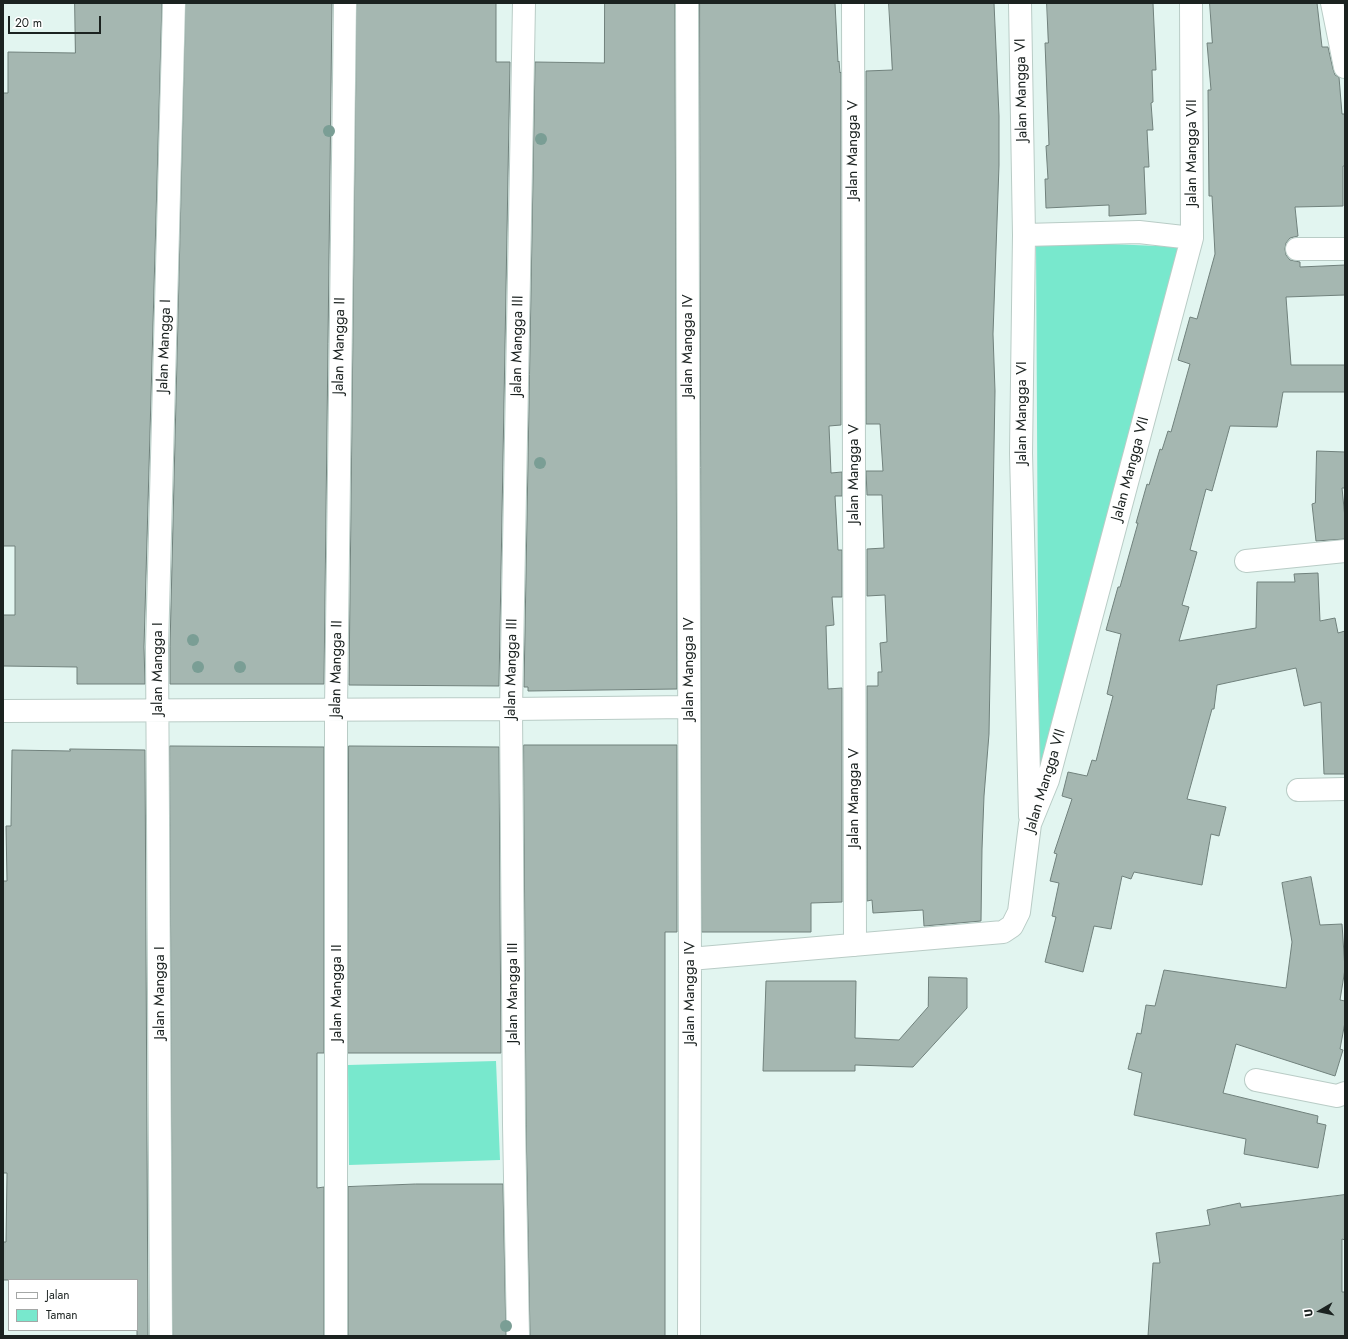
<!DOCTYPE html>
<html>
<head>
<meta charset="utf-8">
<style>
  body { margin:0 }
  #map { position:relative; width:1348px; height:1339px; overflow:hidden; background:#e2f5f0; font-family:Jost,sans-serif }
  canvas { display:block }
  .frame { position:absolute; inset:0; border:4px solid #1b2220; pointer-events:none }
  .legend { position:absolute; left:8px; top:1279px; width:130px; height:52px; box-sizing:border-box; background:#fff; border:1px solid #a4a7a6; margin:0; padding:5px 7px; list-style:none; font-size:12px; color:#1b2220 }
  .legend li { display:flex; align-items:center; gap:8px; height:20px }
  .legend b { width:20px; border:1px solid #a4a7a6 }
  .north { position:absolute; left:1300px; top:1291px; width:40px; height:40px; -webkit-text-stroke:3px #fff; paint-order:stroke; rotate:261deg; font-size:11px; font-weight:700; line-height:16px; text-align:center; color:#1b2220 }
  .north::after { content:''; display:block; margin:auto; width:14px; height:18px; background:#1b2220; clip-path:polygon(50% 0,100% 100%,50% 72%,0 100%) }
  .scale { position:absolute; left:8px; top:16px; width:93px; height:18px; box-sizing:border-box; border:2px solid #1b2220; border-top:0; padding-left:5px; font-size:12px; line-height:14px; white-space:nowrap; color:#1b2220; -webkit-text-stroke:3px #fff; paint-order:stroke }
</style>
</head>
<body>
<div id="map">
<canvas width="1348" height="1339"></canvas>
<div class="frame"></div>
<ul class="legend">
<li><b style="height:5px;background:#fff"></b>Jalan</li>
<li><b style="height:11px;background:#78e8cd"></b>Taman</li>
</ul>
<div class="north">U</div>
<div class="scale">20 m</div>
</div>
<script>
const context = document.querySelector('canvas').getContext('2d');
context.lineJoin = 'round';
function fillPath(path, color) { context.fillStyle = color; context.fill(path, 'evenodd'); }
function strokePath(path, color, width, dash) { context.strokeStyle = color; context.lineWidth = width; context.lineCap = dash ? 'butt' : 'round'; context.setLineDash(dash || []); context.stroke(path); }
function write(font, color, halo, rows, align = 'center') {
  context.font = font + ' Jost,sans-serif'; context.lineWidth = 3; context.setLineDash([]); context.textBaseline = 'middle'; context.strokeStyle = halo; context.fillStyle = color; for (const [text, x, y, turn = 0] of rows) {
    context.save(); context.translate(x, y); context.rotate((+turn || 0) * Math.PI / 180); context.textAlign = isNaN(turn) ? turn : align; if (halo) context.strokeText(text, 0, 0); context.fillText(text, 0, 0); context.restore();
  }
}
const green = new Path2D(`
  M1036,241L1183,247L1039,781Z
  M496,1061L500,1160L349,1165L348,1065Z`);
const building = new Path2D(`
  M75,3H162L144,647L145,684H77V667L3,666V615H15V546H3V93H8V52L75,53Z
  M186,3H332L324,684H170V647Z
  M357,3H496V62H510L499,686L349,685V683Z
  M605,3H675L677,689L528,691V687H524L535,62L604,63Z
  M700,3H835L838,62L839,61L840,73L841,72V425L829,426L831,473L842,472V496H835L838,550H842V597H832L834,625L826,626L828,689L842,688V902L811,903V932H702Z
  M889,3H994L999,116V165L993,334L995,391L989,734L984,796L982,849L981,921L924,926L923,910L873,913L872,900L867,901V686H878V672H882L880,643L887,642L885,595L867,596V549L884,548L882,495H867L866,471H883L880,424H866V71L892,70Z
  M1047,3H1153L1156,70H1152L1153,102L1151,103L1153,130H1147L1149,167H1144L1146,214L1109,216V205L1046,208L1045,179H1048L1046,146L1049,145L1045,43H1048Z
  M1210,3H1317L1322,47H1328L1333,69L1335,75L1339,77L1342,114H1345V166H1343V206L1295,207L1298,236L1290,238L1286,243L1285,249L1286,255L1290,260L1300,262V267L1345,265V295L1286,297L1291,365H1345V392H1283L1277,427L1230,426L1212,491L1206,489L1190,550L1197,552L1182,605L1189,607L1179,641L1256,628L1257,582H1295L1294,574L1318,573L1320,621L1335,618L1338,633L1345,631V774H1324L1321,702L1304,706L1296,668L1217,685L1214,709H1212L1187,799L1226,807L1219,836L1211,834L1202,885L1134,872L1131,879L1122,876L1111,929L1094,926L1083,972L1045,962L1056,917L1052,916L1059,883L1050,881L1057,854L1054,853L1072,799L1062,796L1068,772L1087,776L1092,760L1096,761L1113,696L1107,694L1121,634L1106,630L1118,587H1120L1138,523H1136L1147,484L1149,485L1160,449L1162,450L1168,431L1171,432L1190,364L1178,360L1190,317L1197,319L1215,254L1212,196H1209L1208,90H1211L1207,43H1212Z
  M1317,451L1345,452V488H1342L1345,518V539L1316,541L1312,504L1315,503Z
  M524,745H677V932H665V1336H530L526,1125Z
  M170,746L324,747V1053H317V1188L324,1187V1336H173Z
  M349,746L499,747L501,1053H348Z
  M70,749L145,750L148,1336H137V1280H3V1242H6L7,1173H3V881H7L6,826H11L12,750L70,751Z
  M1311,877L1320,925L1342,924L1345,969L1340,1000L1345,1001V1022L1340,1049L1343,1050L1335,1076L1236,1044L1223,1093L1318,1116L1317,1123L1326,1125L1318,1168L1244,1154L1246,1139L1134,1115L1142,1073L1128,1069L1137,1033L1141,1034L1146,1005L1155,1006L1164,970L1286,988L1292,942L1282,883Z
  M929,977L967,978V1008L913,1067L855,1065V1071H763L766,981H856L855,1038L899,1040L928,1007Z
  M416,1184H503L506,1336H348V1187Z
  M1345,1195V1240L1342,1239V1292H1345V1336H1148L1153,1263H1160L1156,1233L1210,1225L1207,1210L1240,1203L1241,1207Z`);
const minor = new Path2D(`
  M687,3L690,959L689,1336
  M853,3L855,945
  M1020,3L1024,235L1021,453L1030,816
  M1332,3L1345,67
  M1024,235L1139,232L1192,238
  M1297,249H1345
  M1246,561L1345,551
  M3,711L511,709L689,707
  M1298,790L1345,789
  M690,959L1003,932L1012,926L1019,912L1030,824L1048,780L1192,238L1191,3
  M1256,1080L1337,1096L1345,1093
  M161,1336L157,647L174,3
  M336,1336V709L345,3
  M518,1336L514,1125L511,709L524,3`);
const trees = [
  [329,131],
  [541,139],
  [540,463],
  [193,640],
  [198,667],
  [240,667],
  [506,1326]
];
const streetNames = [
  ["Jalan Mangga VI",1022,90,-91],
  ["Jalan Mangga V",853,150,-90],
  ["Jalan Mangga VII",1192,153,-90],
  ["Jalan Mangga I",165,346,-88],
  ["Jalan Mangga II",340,346,-89],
  ["Jalan Mangga III",518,346,-89],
  ["Jalan Mangga IV",688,346,-90],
  ["Jalan Mangga VI",1022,413,-90],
  ["Jalan Mangga VII",1131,469,-75],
  ["Jalan Mangga V",854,474,-90],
  ["Jalan Mangga I",158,669,-90],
  ["Jalan Mangga II",337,669,-89],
  ["Jalan Mangga III",512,669,-89],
  ["Jalan Mangga IV",689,669,-90],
  ["Jalan Mangga VII",1046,781,-73],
  ["Jalan Mangga V",854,798,-90],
  ["Jalan Mangga I",160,993,-90],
  ["Jalan Mangga II",337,993,-90],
  ["Jalan Mangga III",513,993,-90],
  ["Jalan Mangga IV",690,993,-90]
];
fillPath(green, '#78e8cd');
fillPath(building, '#a5b7b1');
strokePath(building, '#70817c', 1);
strokePath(minor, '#b9ccc6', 24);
strokePath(minor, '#fff', 22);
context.fillStyle = '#7a9e95';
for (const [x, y] of trees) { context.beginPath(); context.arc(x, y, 6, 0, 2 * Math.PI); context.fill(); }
write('15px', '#1b2220', '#fff', streetNames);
</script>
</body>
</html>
